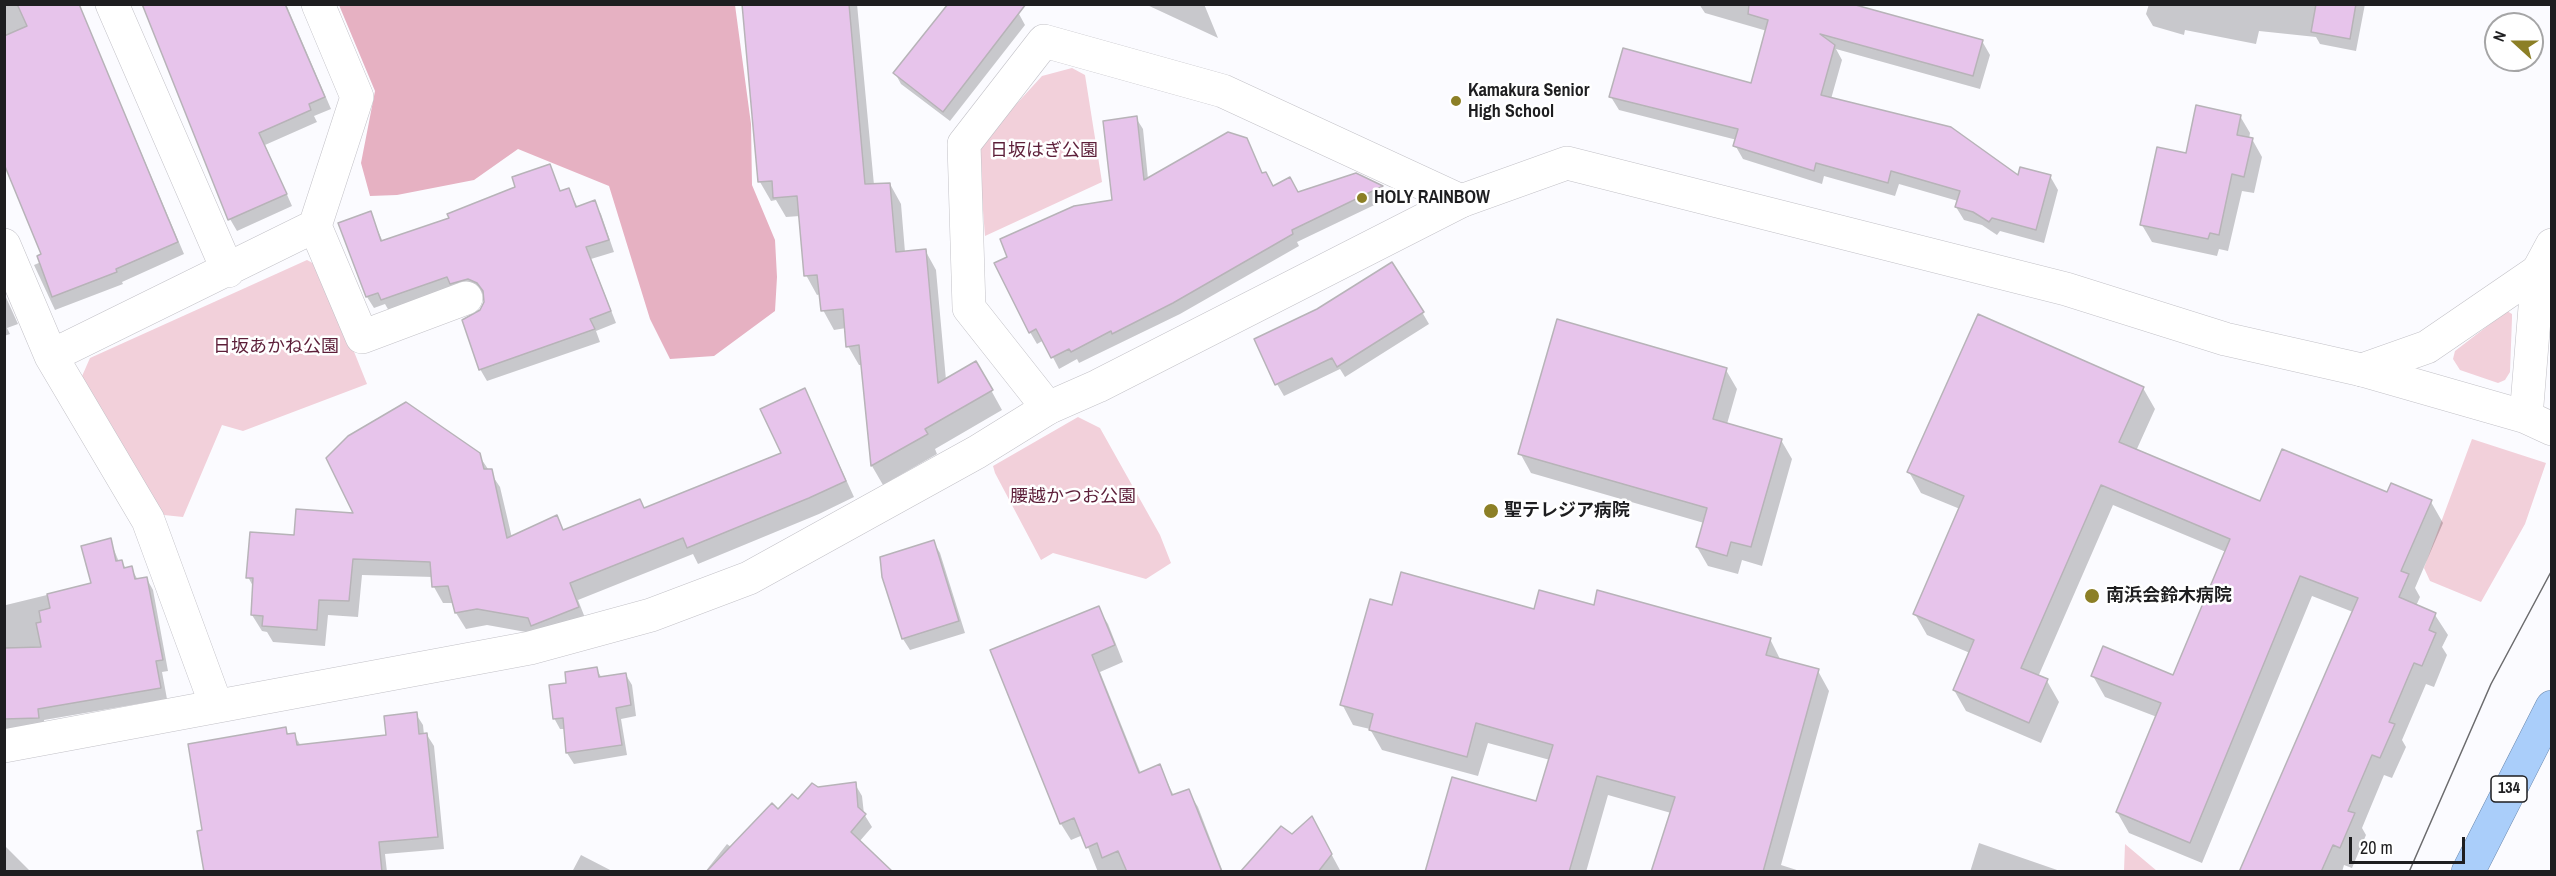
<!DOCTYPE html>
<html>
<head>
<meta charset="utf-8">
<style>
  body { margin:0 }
  #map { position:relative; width:2556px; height:876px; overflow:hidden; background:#fbfbff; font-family:"Archivo Narrow",sans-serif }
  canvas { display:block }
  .frame { position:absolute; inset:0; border:6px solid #1e1e20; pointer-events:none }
  .north { position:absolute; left:2484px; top:12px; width:60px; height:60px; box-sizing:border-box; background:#fff; border:2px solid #a5a5a6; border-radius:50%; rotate:291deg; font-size:16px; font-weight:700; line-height:24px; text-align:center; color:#1e1e20 }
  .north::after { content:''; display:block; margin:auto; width:21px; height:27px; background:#8c7f26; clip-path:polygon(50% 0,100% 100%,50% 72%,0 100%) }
  .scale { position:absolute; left:2349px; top:837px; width:116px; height:27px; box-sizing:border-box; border:3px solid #1e1e20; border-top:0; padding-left:8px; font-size:18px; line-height:21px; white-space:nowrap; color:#1e1e20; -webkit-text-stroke:4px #fff; paint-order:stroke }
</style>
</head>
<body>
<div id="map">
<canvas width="2556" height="876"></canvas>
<div class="frame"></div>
<div class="north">N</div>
<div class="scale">20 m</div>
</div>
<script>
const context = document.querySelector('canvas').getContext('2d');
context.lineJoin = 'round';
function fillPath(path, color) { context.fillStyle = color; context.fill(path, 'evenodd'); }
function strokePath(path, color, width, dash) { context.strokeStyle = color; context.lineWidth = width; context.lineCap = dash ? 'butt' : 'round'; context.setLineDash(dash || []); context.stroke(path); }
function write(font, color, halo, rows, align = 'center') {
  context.font = font + ' "Archivo Narrow","Noto Sans JP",sans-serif'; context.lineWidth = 5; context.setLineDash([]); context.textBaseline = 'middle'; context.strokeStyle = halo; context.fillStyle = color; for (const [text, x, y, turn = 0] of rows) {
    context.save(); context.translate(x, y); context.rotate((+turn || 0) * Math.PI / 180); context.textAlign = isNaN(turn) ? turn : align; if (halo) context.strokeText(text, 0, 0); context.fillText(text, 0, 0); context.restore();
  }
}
const green = new Path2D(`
  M1072,68L1085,75L1102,182L985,236L978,146L1042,76Z
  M307,260L320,267L367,384L243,431L222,425L183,517L164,515L79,383L90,358Z
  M2507,311L2512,314V318L2510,372L2505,380L2498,383L2460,370L2453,359L2455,351Z
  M1078,417L1100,428L1160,535L1171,563L1146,579L1053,553L1041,560L995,473L993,466Z
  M2472,439L2546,463L2525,524L2481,602L2430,581L2424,568Z
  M2125,844L2157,871H2124Z`);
const forest = new Path2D(`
  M339,5H735L751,124L752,185L775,240L777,277L775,311L714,356L670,359L650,319L609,186L518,149L474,180L397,195L370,196L361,163L375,91Z`);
const shadow = new Path2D(`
  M4,4H57L89,29L184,254L122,282L123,284L55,310L34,265L41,262L43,255L4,129Z
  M156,4H286L331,109L314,116L317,122L265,145L292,206L237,231L230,219L146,10Z
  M744,4H857L874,185L890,184L901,204L905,252L925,250L936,270L946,380L976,363L1002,410L935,449L937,454L883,485L872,466L862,365H859L848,346L846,328L834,330L823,310L821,294L817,295L806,275L800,216L786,217L776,200L771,201L760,182Z
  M1006,4L1019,14L1025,25L950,121L901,84L895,73Z
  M1145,4H1204L1218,38Z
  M1699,4H1846L1982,41L1990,55L1980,89L1836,49L1842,60L1831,99L2019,177L2050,176L2058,190L2044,243L2000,231L1997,235L1982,225L1964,220L1956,207L1958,201L1899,184L1895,196L1824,176L1822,184L1743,159L1735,145L1737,140L1619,110L1611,97L1752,85L1767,31L1705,13Z
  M2149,4H2365L2356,51L2320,44L2316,37L2259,31L2256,44L2185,30L2184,35L2153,26L2146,14Z
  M2240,116L2250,133L2249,139H2252L2262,157L2254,193L2242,191L2228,251L2219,249L2217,256L2152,242L2142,225L2187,154Z
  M1136,118L1143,129L1148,179L1246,139L1263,175L1273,188L1298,194L1356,175L1382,187L1389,198L1297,242L1299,246L1180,314L1079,363L1077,359L1059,369L1044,340L1037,344L1030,332L1113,202Z
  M549,166L561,192L569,190L578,208L594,202L601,214L614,252L591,259L616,323L596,331L600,342L487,381L480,369L482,310L486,295L476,291L389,311L385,304L374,308L367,297L370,213L383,242L451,219L517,188Z
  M4,293L18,324L7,328L10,334L4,336Z
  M1422,312L1429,324L1345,377L1340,369L1284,396L1277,384Z
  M1726,370L1737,389L1727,424L1781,440L1792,459L1762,566L1742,560L1738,574L1708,566L1697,547L1704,523L1531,473L1520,453Z
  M2143,388L2155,409L2136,451L2261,503L2388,494L2431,502L2443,523L2415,588L2420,597L2416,606L2435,615L2448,635L2442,647L2447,655L2434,687L2426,684L2402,740L2406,747L2392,778L2384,775L2362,828L2366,835L2352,868L2344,865L2342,872H2240L2353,612L2312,596L2202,863L2129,833L2117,812L2157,717L2105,697L2093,676L2173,677L2226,552L2113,505L2038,677L2047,681L2059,702L2041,743L1966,711L1954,690L1970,653L1927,635L1915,614L1960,509L1921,493L1909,472Z
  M805,390L854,497L819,514L698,564L693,554L578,600L587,623L537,634L487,625L466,629L456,613L454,603H443L434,587L433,577L362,575L358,617L328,615L325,646L273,642L267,632L262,631L252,615L254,588L248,577L295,537L355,514L478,454L500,487L512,538L556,517L564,531L645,509L783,454Z
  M110,540L119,562H122L126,569L131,568L138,580L147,579L153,590L168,671L162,672L167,699L44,720V729L4,730V596L6,605L92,584Z
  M933,541L940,553L965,633L910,650L903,639L884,577Z
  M1393,607L1535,610L1595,607L1770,639L1781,661L1818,671L1829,691L1781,865L1803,872H1653L1671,813L1608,795L1586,872H1427L1537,803L1550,760L1488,743L1478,776L1382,750L1370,729L1353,725L1342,704Z
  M1098,608L1108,624L1123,662L1100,672L1141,774L1159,766L1174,796L1188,791L1198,807L1223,872H1098L1083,835L1071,840L1061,824L991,651Z
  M596,669L602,678L626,675L632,685L636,716L621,719L627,755L574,764L567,753L566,729H560L554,718L568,684Z
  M416,714L423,725L424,735H427L434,746L444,849L385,854L387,872H206L204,831L285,729L289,735H294L301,746L387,736Z
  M855,784L862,796L864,814L872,827L859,842L887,872H705L727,844L731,847L778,811L817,788Z
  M1321,835L1341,872H1242L1292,836Z
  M1979,843L2063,872H1970Z
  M4,845L31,872H4Z
  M581,855L614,872H572Z`);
const building = new Path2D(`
  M17,4H79L178,242L116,269L117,272L52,297L37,256L41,254L4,164V36L27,26Z
  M142,4H285L325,97L309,104L311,110L259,133L287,194L228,220Z
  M742,4H849L865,184L890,183L896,252L926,249L938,383L976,361L993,390L925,429L928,434L871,466L859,345L846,347L843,309L821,311L817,275L804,276L797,196L773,198L772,181L758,182Z
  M948,4H1026L943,112L893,73Z
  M1749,4H1852L1983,40L1973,76L1820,34L1835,45L1821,95L1951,127L2018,175L2020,167L2051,175L2036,230L1992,218L1989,222L1973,212L1955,207L1960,191L1891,171L1888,183L1816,163L1814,171L1733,146L1738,129L1609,97L1623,48L1751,83L1768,20L1748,14Z
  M2316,4H2356L2350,39L2311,32Z
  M2196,105L2241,115L2237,135L2253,138L2244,177L2232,174L2219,235L2210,233L2208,239L2140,225L2157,147L2186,153Z
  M1137,116L1144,180L1228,132L1247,138L1262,173L1266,172L1273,186L1290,177L1298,192L1356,173L1383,186L1292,230L1293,234L1173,303L1112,334L1111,331L1071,352L1069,349L1051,358L1036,329L1029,333L994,263L1007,257L1000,239L1074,206L1112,200L1103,121Z
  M550,164L560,191L569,188L576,207L595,200L609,240L586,247L611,311L590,319L595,329L479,370L462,320L480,310L484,302L483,291L477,283L468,279L450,284L447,277L381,300L378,293L366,297L338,223L371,211L381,241L449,218L447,214L515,187L512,177Z
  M1392,262L1424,312L1337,367L1332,358L1275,385L1254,339L1317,309Z
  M1978,314L2144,387L2119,442L2260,501L2282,449L2387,492L2391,483L2432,500L2401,571L2409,574L2399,597L2436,613L2429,630L2436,633L2422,666L2414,663L2389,722L2395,724L2380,758L2372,755L2348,811L2355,813L2340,848L2333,845L2321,872H2239L2358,598L2300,576L2190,843L2116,812L2161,703L2091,676L2103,646L2173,675L2230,539L2101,485L2021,668L2048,679L2029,723L1953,690L1974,640L1913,614L1964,496L1907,472Z
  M1557,319L1727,368L1713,419L1782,439L1751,547L1731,542L1727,556L1696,547L1707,508L1518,454Z
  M805,388L846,481L809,498L687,548L683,538L570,583L579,607L531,626L528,618L477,609L455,613L448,586L432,587L430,562L353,559L349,601L319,600L317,630L262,626L263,616L251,615L253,578H246L250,532L294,535L296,509L353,513L326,458L348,436L406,402L480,453L484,469H492L507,538L557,515L563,530L640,499L644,508L781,453L760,409Z
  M111,538L116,561L122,560L124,568L132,566L135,579L147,577L163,660L156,661L161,688L38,709L39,718L4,719V648L41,647L36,623L41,622L39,611L50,608L47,594L91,583L81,546Z
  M934,540L959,621L902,639L882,577L880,557Z
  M1401,572L1534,609L1539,590L1594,605L1597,590L1771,638L1766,655L1819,669L1763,872H1651L1675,797L1597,776L1569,872H1425L1452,777L1536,801L1553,745L1476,723L1467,757L1369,730L1373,714L1340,705L1370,599L1392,605Z
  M1099,606L1115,645L1092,655L1139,773L1160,764L1172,795L1189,789L1222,872H1127L1118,851L1102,858L1097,843L1086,848L1074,818L1060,824L990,650Z
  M597,667L599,677L626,673L631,705L616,708L622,745L566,753L563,718L553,719L549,685L566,683L565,672Z
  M417,712L419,734L427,733L438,837L379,842L382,872H204L197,831L202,830L188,744L286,727L287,734L295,733L297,745L386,735L384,716Z
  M856,782L858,807L866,814L851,832L893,872H706L772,803L778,809L792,794L798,799L812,783L818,787Z
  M1312,816L1332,854L1318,872H1240L1281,826L1292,834Z`);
const minor = new Path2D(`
  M112,4L228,271
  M318,4L357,97L315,226L362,337L466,298
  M4,245L51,356L148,520L216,705
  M51,356L315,226
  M2362,370L2427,347L2538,271
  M1048,408L969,308L964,144L1044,41L1223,91L1461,201`);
const tertiary = new Path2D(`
  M2526,417L2538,271L2552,245
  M4,746L530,648L651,615L749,578L977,452L1048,408L1098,386L1461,201L1567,163L2066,289L2225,339L2362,370L2526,417L2552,429`);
const trunk = new Path2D(`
  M2468,872L2552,707`);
const tram = new Path2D(`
  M2409,872L2491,684L2552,570`);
const markers = [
  [1456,101,6,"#8c7f26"],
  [1362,198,6,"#8c7f26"],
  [1491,511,8,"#8c7f26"],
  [2092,596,8,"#8c7f26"]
];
const shields = [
  [2509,789,36]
];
const shieldNames = [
  ["134",2509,789]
];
const poiNames = [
  ["Kamakura Senior",1468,91],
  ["High School",1468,112],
  ["HOLY RAINBOW",1374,198],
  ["聖テレジア病院",1504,511],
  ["南浜会鈴木病院",2106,596]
];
const parkNames = [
  ["日坂はぎ公園",1044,151],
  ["日坂あかね公園",276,347],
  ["腰越かつお公園",1073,497]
];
fillPath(green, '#f2d0da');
fillPath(forest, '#e6b1c2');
fillPath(shadow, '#0003');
fillPath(building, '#e7c4eb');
strokePath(building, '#b7b3b8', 1.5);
strokePath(minor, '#c2c1c7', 34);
strokePath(tertiary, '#c2c1c7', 34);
strokePath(trunk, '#6b88ac', 34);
strokePath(minor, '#fff', 33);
strokePath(tertiary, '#fff', 33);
strokePath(trunk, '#aacefa', 33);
strokePath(tram, '#6b6b6d', 1.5);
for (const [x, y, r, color] of markers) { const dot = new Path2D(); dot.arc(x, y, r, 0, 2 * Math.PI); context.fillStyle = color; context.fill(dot); strokePath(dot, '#fff', 2); }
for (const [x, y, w] of shields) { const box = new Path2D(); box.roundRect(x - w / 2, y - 13, w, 26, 4.5); context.fillStyle = '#fff'; context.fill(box); strokePath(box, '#1e1e20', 1.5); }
write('bold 16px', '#1e1e20', null, shieldNames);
write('bold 18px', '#1e1e20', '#fff', poiNames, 'left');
write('18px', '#5d1f39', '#fff', parkNames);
</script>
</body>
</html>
